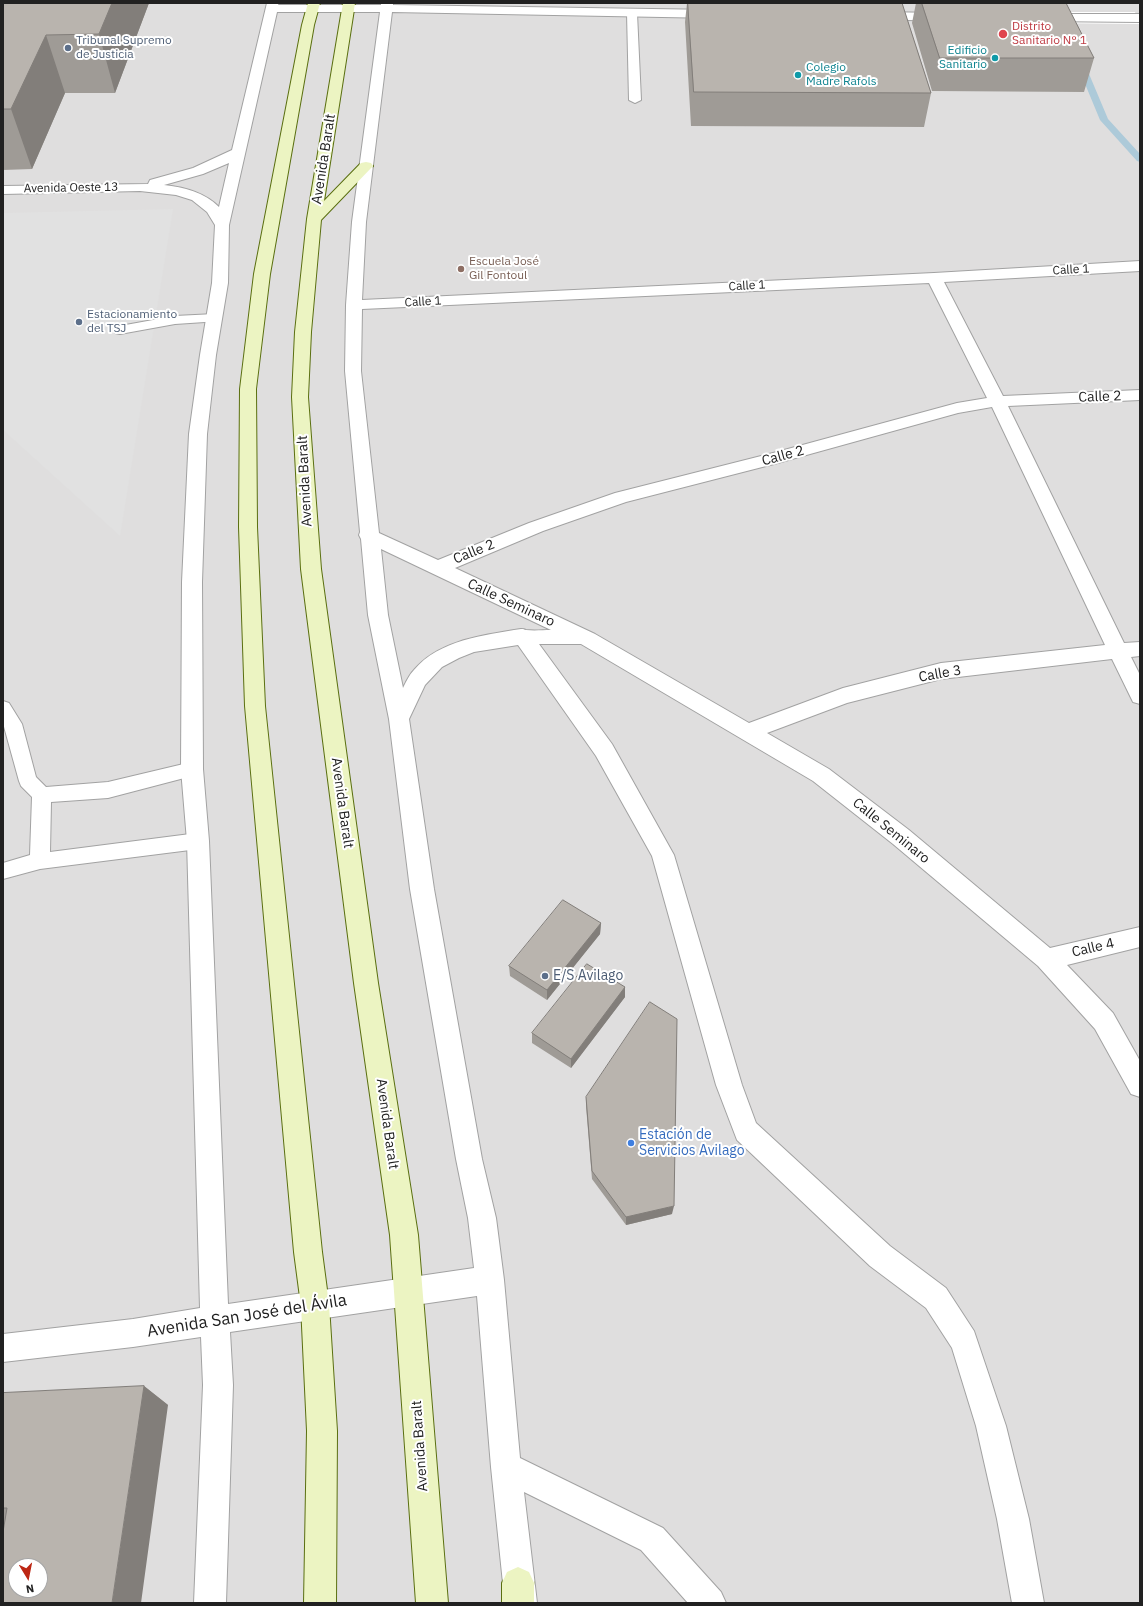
<!DOCTYPE html>
<html>
<head>
<meta charset="utf-8">
<style>
  body { margin:0 }
  #map { position:relative; width:1143px; height:1606px; overflow:hidden; background:#f0eee8; font-family:"IBM Plex Sans",sans-serif }
  canvas { display:block }
  .frame { position:absolute; inset:0; border:4px solid #212121; pointer-events:none }
  .north { position:absolute; left:8px; top:1558px; width:40px; height:40px; box-sizing:border-box; background:#fff; border:1px solid #a6a6a6; border-radius:50%; rotate:170deg; font-size:11px; font-weight:700; line-height:16px; text-align:center; color:#212121 }
  .north::after { content:''; display:block; margin:auto; width:14px; height:18px; background:#bd2714; clip-path:polygon(50% 0,100% 100%,50% 72%,0 100%) }
</style>
</head>
<body>
<div id="map">
<canvas width="1143" height="1606"></canvas>
<div class="frame"></div>
<div class="north">N</div>
</div>
<script>
const context = document.querySelector('canvas').getContext('2d');
context.lineJoin = 'round';
function fillPath(path, color) { context.fillStyle = color; context.fill(path, 'evenodd'); }
function strokePath(path, color, width, dash) { context.strokeStyle = color; context.lineWidth = width; context.lineCap = dash ? 'butt' : 'round'; context.setLineDash(dash || []); context.stroke(path); }
function write(font, color, halo, rows, align = 'center') {
  context.font = font + ' "IBM Plex Sans",sans-serif'; context.lineWidth = 4; context.setLineDash([]); context.textBaseline = 'middle'; context.strokeStyle = halo; context.fillStyle = color; for (const [text, x, y, turn = 0] of rows) {
    context.save(); context.translate(x, y); context.rotate((+turn || 0) * Math.PI / 180); context.textAlign = isNaN(turn) ? turn : align; if (halo) context.strokeText(text, 0, 0); context.fillText(text, 0, 0); context.restore();
  }
}
const residential = new Path2D(`
  M3,3H1140V1603H3ZM16,1566H40V1590H16Z`);
const parking = new Path2D(`
  M173,209L120,536L3,430V213Z`);
const pier = new Path2D(`
  M1039,12H1135L1140,24L1044,23Z`);
const stream = new Path2D(`
  M1077,60H1080L1084,62L1108,119L1140,154V162L1137,161L1100,120L1076,62Z`);
const service = new Path2D(`
  M632,10L637,13L641,100L635,103L629,100L627,13Z
  M215,314L220,315L222,318L220,321L175,324L120,334L115,333L113,330L115,327L120,326L175,316Z
  M3,701L9,703L22,724L36,777L46,787L108,782L192,762L199,764L201,769L199,774L192,776L108,798L51,802L50,852L198,833L205,835L208,841L205,847L198,849L40,869L3,879V863L30,855L32,797L21,786L19,781L3,723Z`);
const minor = new Path2D(`
  M267,3H279L278,5H381V3H393V5L716,10L720,11L722,14L720,17L716,18L392,12L366,222L362,300L934,273L1140,261V271L944,282L1003,396L1140,390V400L1008,406L1124,643L1140,642V656L1131,657L1140,675V704L1133,702L1112,659L941,679L847,703L767,733L829,769L909,830L1050,948L1140,927V947L1067,965L1113,1013L1140,1061V1097L1131,1094L1095,1029L1038,966L893,844L813,781L581,644H539L612,744L674,855L742,1085L756,1123L890,1246L946,1288L974,1331L1006,1426L1029,1519L1044,1603H1012L997,1519L976,1426L952,1348L926,1308L870,1266L737,1140L716,1085L652,856L596,756L518,645L474,652L459,658L442,667L425,685L409,719L434,889L482,1159L496,1218L504,1280L520,1458L663,1528L721,1592L726,1603H688L641,1550L524,1492L537,1603H505L491,1467L477,1296L230,1332L233,1385L226,1603H194L203,1385L201,1337L133,1347L3,1362V1334L133,1319L200,1308L187,841L181,769L182,582L189,434L200,355L212,283L215,225L207,212L192,200L176,195L140,191L3,194V186L148,184L150,180L193,168L232,150ZM277,12H380L352,222L346,305L345,371L360,532L359,535L361,539L368,615L389,719L410,889L456,1159L468,1218L474,1268L228,1304L209,841L203,769L202,582L207,434L216,355L228,283L229,225ZM229,163L219,207C204,192 184,187 164,185L203,174ZM929,283L987,398L957,403L773,453L615,493L529,523L438,560L379,533L361,371L362,309ZM992,407L1105,645L941,663L843,688L749,723L595,634L455,568L543,531L626,502L774,464L958,413ZM381,549L551,630C543,630 534,631 526,630C522,629 525,629 521,629C484,635 439,640 414,670C409,675 406,682 403,688L388,615Z
  M877,12L942,13L946,14L948,17L946,20L942,21L873,19L871,16L873,13Z
  M1045,14H1140V22L1041,21L1039,18L1041,15Z`);
const secondary = new Path2D(`
  M308,3H320L314,25L270,274L256,389L257,527L265,706L322,1252L329,1305L337,1431L336,1603H304L307,1431L301,1305L294,1252L245,706L239,527L240,389L254,274L302,25Z
  M343,3H355L324,201L361,163L366,162L371,163L373,166L321,220L311,332L308,397L321,569L378,983L418,1235L448,1603H416L390,1235L354,983L301,569L292,397L295,332L307,219Z
  M518,1567L529,1572L534,1583V1603H502V1583L507,1572Z`);
const wall = new Path2D(`
  M3,3H149L115,93H65L32,169L3,170Z
  M687,3H902L931,93L924,127L691,126L685,22Z
  M916,3H1066L1094,58L1084,92L932,91L912,23Z
  M601,923L600,934L547,1000L510,976L509,966Z
  M625,987V997L571,1068L532,1043V1033Z
  M586,1097L672,1214L626,1225L592,1179L586,1106Z
  M144,1386L168,1405L5,1522L3,1523V1393Z`);
const shadedWall = new Path2D(`
  M112,3H149L115,93L99,34Z
  M46,35L65,93L32,169L11,109Z
  M601,923L600,934L547,1000V990Z
  M625,987V997L571,1068V1059Z
  M674,1206L672,1214L626,1225V1217Z
  M144,1386L168,1405L141,1603H112Z`);
const building = new Path2D(`
  M3,3H112L99,34L46,35L11,109H3Z
  M688,3H902L931,93L694,92Z
  M922,3H1066L1094,58H940Z
  M563,900L601,923L547,990L509,966Z
  M587,964L625,987L571,1059L532,1033Z
  M650,1002L677,1019L674,1206L626,1217L592,1171L586,1097Z
  M144,1386L112,1603H3V1532L7,1508H3V1393ZM16,1566H40V1590H16Z`);
const markers = [
  [1003,34,5,"#e0444e"],
  [68,48,4,"#5c6f8a"],
  [995,58,4,"#0f9aa8"],
  [798,75,4,"#0f9aa8"],
  [461,269,4,"#8d6e63"],
  [79,322,4,"#5c6f8a"],
  [545,976,4,"#5c6f8a"],
  [631,1143,4,"#3f7fe0"]
];
const farHealthnames = [
  ["Distrito",1012,27],
  ["Sanitario N° 1",1012,41]
];
const farServicenames = [
  ["Tribunal Supremo",76,41],
  ["de Justicia",76,55],
  ["Estacionamiento",87,315],
  ["del TSJ",87,329]
];
const farCulturenames = [
  ["Edificio",987,51],
  ["Sanitario",987,65],
  ["Colegio",806,68,"left"],
  ["Madre Rafols",806,82,"left"]
];
const farStreetnames = [
  ["Avenida Oeste 13",71,188,-1],
  ["Calle 1",1071,270,-3],
  ["Calle 1",747,286,-3],
  ["Calle 1",423,302,-3]
];
const farEducationnames = [
  ["Escuela José",469,262],
  ["Gil Fontoul",469,276]
];
const streetNames = [
  ["Avenida Baralt",324,159,-81],
  ["Calle 2",1100,397,-2],
  ["Calle 2",783,456,-15],
  ["Avenida Baralt",305,481,-93],
  ["Calle 2",474,552,-22],
  ["Calle Seminaro",511,603,25],
  ["Calle 3",940,674,-10],
  ["Avenida Baralt",342,803,82],
  ["Calle Seminaro",891,831,39],
  ["Calle 4",1093,948,-13],
  ["Avenida Baralt",387,1124,82],
  ["Avenida Baralt",420,1446,-94]
];
const serviceNames = [
  ["E/S Avilago",553,976]
];
const shopNames = [
  ["Estación de",639,1135],
  ["Servicios Avilago",639,1151]
];
const nearStreetnames = [
  ["Avenida San José del Ávila",247,1316,-9]
];
fillPath(residential, '#dfdede');
fillPath(parking, '#e1e1e1');
fillPath(pier, '#fff');
fillPath(stream, '#adcad9');
strokePath(service, '#a2a2a2', 2);
strokePath(minor, '#a2a2a2', 2);
strokePath(secondary, '#5a6f10', 2);
fillPath(service, '#fff');
fillPath(minor, '#fff');
fillPath(secondary, '#ecf4c2');
fillPath(wall, '#9f9b96');
fillPath(shadedWall, '#827e7a');
fillPath(building, '#b9b4ae');
strokePath(building, '#827e7a', 1);
for (const [x, y, r, color] of markers) { const dot = new Path2D(); dot.arc(x, y, r, 0, 2 * Math.PI); context.fillStyle = color; context.fill(dot); strokePath(dot, '#fff', 1.5); }
write('12px', '#be3a42', '#fff', farHealthnames, 'left');
write('12px', '#4e5e75', '#fff', farServicenames, 'left');
write('12px', '#0d838f', '#fff', farCulturenames, 'right');
write('12px', '#212121', '#fff', farStreetnames);
write('12px', '#785e54', '#fff', farEducationnames, 'left');
write('14px', '#212121', '#fff', streetNames);
write('14px', '#4e5e75', '#fff', serviceNames, 'left');
write('14px', '#366cbe', '#fff', shopNames, 'left');
write('17px', '#212121', '#fff', nearStreetnames);
</script>
</body>
</html>
